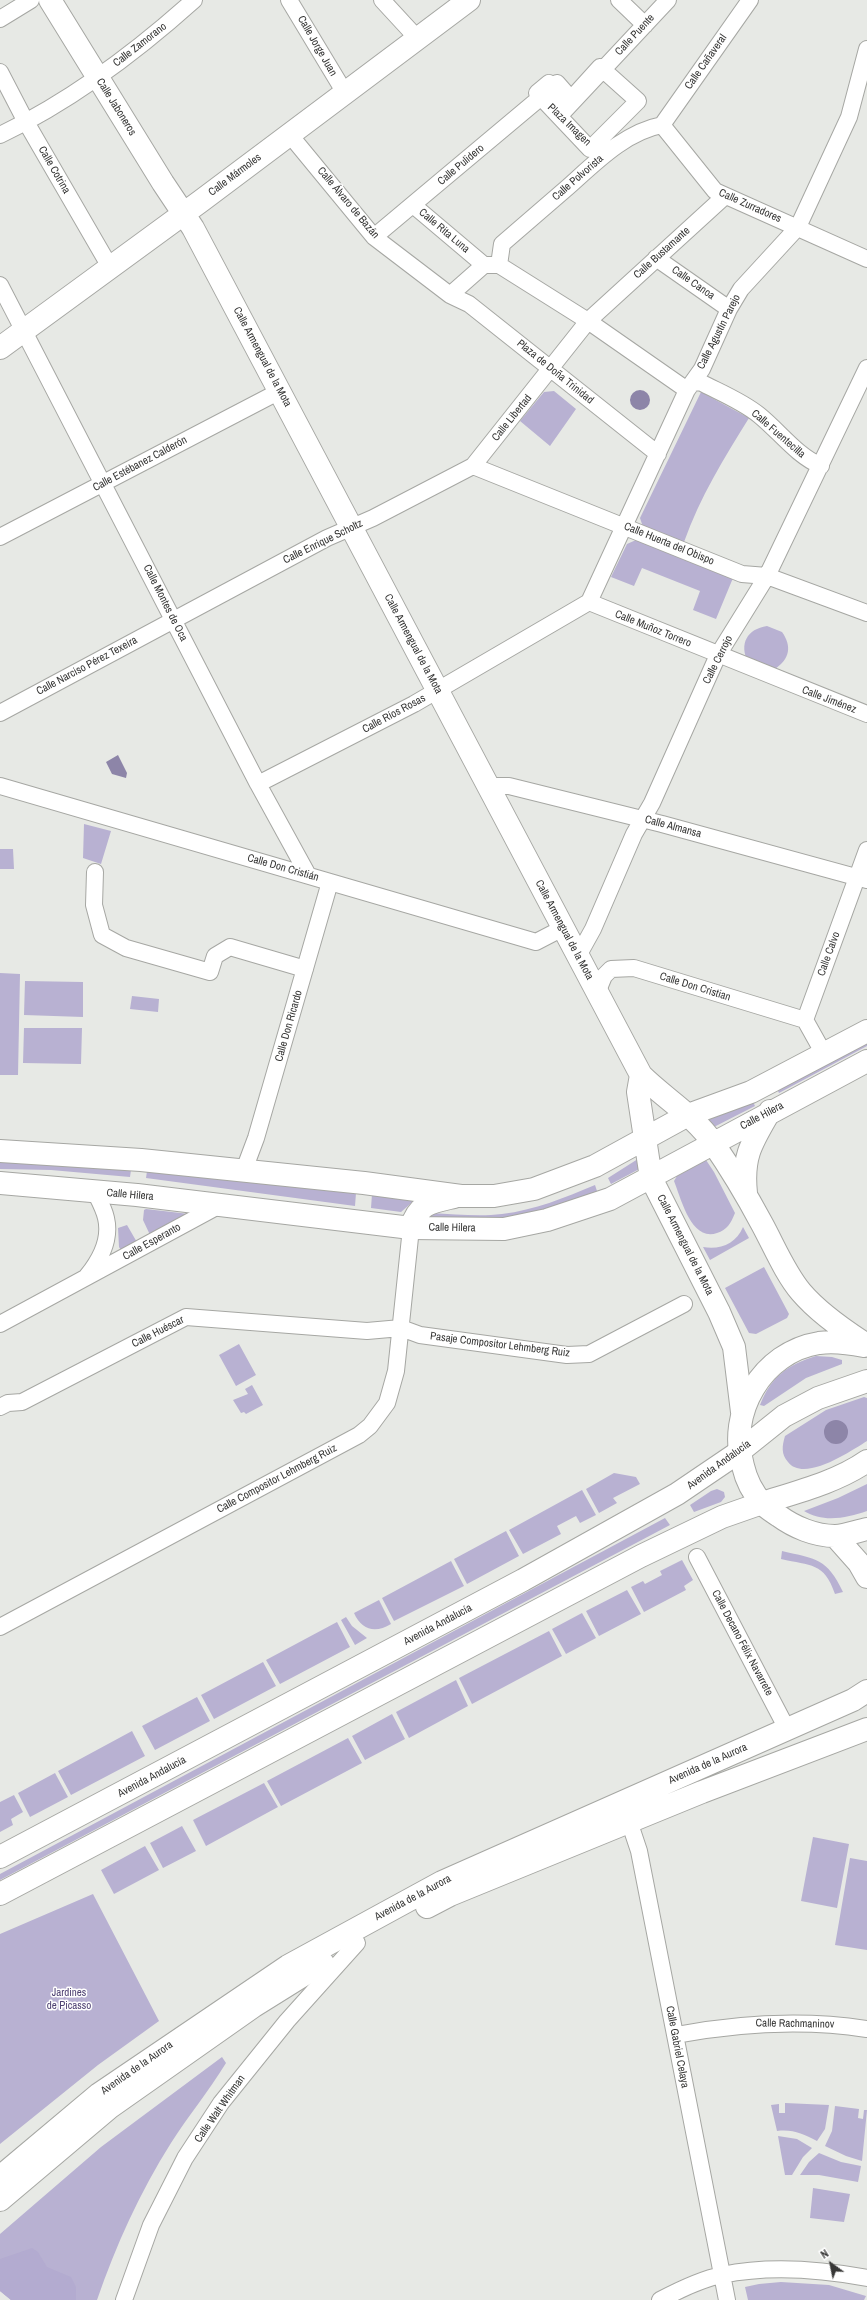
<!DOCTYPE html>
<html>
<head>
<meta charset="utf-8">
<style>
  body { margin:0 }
  #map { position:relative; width:867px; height:2300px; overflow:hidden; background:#e7e9e5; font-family:"Archivo Narrow",sans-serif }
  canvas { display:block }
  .north { position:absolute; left:811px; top:2244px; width:40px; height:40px; -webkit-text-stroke:3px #fff; paint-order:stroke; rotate:327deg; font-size:11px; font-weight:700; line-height:16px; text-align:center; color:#373736 }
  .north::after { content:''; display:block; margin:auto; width:14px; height:18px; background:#373736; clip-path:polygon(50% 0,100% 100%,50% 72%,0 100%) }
</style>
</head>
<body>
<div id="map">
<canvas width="867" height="2300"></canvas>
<div class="north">N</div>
</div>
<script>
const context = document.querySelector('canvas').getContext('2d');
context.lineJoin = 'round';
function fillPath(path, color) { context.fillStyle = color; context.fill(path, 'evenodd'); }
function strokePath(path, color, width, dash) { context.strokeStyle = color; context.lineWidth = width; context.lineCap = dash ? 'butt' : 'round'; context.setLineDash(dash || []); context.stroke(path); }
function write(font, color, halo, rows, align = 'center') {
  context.font = font + ' "Archivo Narrow",sans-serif'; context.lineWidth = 3; context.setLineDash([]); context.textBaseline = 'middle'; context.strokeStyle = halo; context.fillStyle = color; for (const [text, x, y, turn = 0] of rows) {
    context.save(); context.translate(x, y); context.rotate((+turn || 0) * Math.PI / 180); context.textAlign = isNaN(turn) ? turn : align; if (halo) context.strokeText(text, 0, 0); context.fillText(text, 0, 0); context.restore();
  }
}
const green = new Path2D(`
  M554,391L576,409L550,446L520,421L544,392Z
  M701,392L749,418C724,458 700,497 684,542L643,527L640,518Z
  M636,540L733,578L716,619L693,610L700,591L642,568L634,586L611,577L627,544Z
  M767,626L782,632C792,646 790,659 775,669L748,662C739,644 747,629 767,626Z
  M84,824L111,831L101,864L83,858Z
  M0,849H13L14,869H0Z
  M0,973L20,974L18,1075H0Z
  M25,981L83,982V1017L24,1015Z
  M132,996L159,999L158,1012L130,1009Z
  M24,1028H82L81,1064L23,1063Z
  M867,1041V1046L779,1093L777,1089Z
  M753,1102L755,1106L712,1128L705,1121Z
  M641,1157L645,1166L611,1184L608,1178Z
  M0,1160L131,1170L130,1177L51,1170L0,1169Z
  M706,1160L714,1172L735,1213C731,1223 727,1230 717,1233C691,1242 681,1198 674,1181L677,1176Z
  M147,1171L356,1193L355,1206L146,1178Z
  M595,1185L597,1191L563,1205L503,1219L431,1217L430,1215L431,1213C455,1214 479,1217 502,1214C535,1210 564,1198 595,1185Z
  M372,1194L416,1199L401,1212L371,1208Z
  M146,1209L189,1214L151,1237L143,1220L144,1210Z
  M127,1225L138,1244L122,1252L119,1247L118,1228Z
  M743,1227L749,1238L710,1260L703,1247C720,1250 736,1244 743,1227Z
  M764,1267L789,1314L787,1318L756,1334L749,1333L725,1288Z
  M239,1344L256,1375L236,1386L219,1355Z
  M816,1356L832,1357L842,1360V1364L806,1378L764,1406L760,1405C771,1377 787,1365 816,1356Z
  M252,1385L263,1405L246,1414L244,1412L241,1413L233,1400L248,1394L245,1389Z
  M864,1397L867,1398V1441C851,1451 804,1483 788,1462C781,1454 782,1446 785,1436L826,1410Z
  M614,1473L636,1477L640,1484L613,1498L617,1503L599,1513L586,1489Z
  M867,1484V1511C847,1518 823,1523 804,1511L838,1498Z
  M717,1489L724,1492L725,1497L721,1502L694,1512L690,1505L711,1491Z
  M582,1490L596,1515L580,1523L576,1516L557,1526L561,1534L523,1554L509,1530Z
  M665,1518L670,1525L0,1880V1874Z
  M506,1531L519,1556L467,1584L454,1559Z
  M782,1551C816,1559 827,1558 843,1592L835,1594C824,1562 811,1566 781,1559Z
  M682,1560L693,1580L684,1586L686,1590L644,1612L631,1587L643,1581L645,1584L662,1575L660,1571Z
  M451,1561L464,1586L394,1621L382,1598Z
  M627,1590L641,1614L599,1636L586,1611Z
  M379,1600L391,1624C376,1633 362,1631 354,1613Z
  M582,1613L596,1638L566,1654L552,1629Z
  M346,1617L352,1626L367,1638L355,1645L341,1620Z
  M337,1622L350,1647L280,1684L266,1660Z
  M549,1631L562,1656L472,1704L459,1678Z
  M263,1662L276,1686L214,1719L201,1695Z
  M456,1680L468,1706L409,1738L396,1712Z
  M197,1697L210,1721L155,1750L142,1726Z
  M392,1714L405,1739L365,1760L352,1736Z
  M132,1731L145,1756L71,1795L58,1771Z
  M348,1738L362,1763L281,1806L267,1781Z
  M55,1773L68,1797L30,1817L18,1793Z
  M264,1783L278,1807L206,1846L193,1820Z
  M14,1795L23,1812L11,1819L13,1825L0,1832V1802Z
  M182,1826L196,1851L163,1868L150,1843Z
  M813,1837L849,1844L837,1908L801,1901Z
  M145,1846L159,1870L114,1894L101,1870Z
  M850,1858L867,1861V1950L835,1945Z
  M93,1894L159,2021L98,2065L0,2144V1934Z
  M222,2057L226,2063C209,2091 188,2116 171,2143C140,2192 116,2245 97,2300H11L0,2291V2234L101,2147Z
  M785,2103L829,2105L825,2129L817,2141C803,2134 793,2129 777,2131L771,2105L779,2104V2113H785Z
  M835,2106L859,2109L858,2118L863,2119L864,2110H867L862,2161L846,2156L825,2146L832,2131Z
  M778,2136L797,2139L812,2148L803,2157L792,2175H785Z
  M819,2153L841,2162L861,2166L858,2182L819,2175H800L809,2162Z
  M813,2188L850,2194L844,2222L810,2218Z
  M781,2282L829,2285L866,2296L864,2300H748L745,2287L759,2284Z`);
const forest = new Path2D(`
  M32,2248L38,2252L47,2267L71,2277L76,2287V2300H11L0,2291V2259Z`);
const water = new Path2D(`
  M630 400a10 10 0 1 1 20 0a10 10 0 1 1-20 0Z
  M118,755L127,773L126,778L112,774L106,762Z
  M824 1432a12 12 0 1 1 24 0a12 12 0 1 1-24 0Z`);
const street = new Path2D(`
  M289,0L345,93
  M382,0L417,38
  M619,0L645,25
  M0,19L31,0
  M600,67L638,101L590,149L537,93L549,83L553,86L557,83L571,99Z
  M0,72L26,122L110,267
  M662,125L715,191L867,259
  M662,125L750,0
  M0,135C71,101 135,53 194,0
  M290,135L374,237L450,295L469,304L658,454
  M413,205L484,265
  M374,237L547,92L564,111L668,0
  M656,258L729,309
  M499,265L502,244C524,225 546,206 568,187C595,163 625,132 662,125
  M0,285L258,784L308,875
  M450,295L484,265H499L588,321L687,390
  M692,383L700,382C719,392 742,401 759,415C780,432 796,455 821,466
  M473,466L742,574L767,576L867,613
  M0,537L280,391
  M589,602L867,714
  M0,713L327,538L373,518L473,466L588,321L725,196
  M258,784L414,704L589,602L687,390L702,369L729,309L741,289L798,227L849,117L867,49
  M0,786L536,942L563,928
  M488,786H509L662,824L867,880
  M95,872L94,905L102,935L126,948L210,972L215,956L230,947L305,969
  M578,956L593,929L634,834L652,803L718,655L767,576L867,368
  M597,993L604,976L611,969L634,968L805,1020
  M824,1054L805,1020L867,850
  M244,1170L256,1138L330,882
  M87,1276C100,1260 111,1239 106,1218C104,1209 99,1200 95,1192
  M0,1324L220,1205
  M0,1407L8,1403L22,1402L186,1317L367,1331L401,1328L420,1335L567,1355L589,1354L684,1304
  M697,1557L787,1729
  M0,1627L359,1435L370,1426L387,1403L396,1371L411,1228
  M626,1812L639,1851L727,2300
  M676,2035C740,2023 802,2019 867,2029
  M124,2300L151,2225L185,2158L221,2103L287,2021L357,1943
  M660,2300C679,2290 701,2279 722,2275C770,2265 819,2269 867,2278`);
const secondary = new Path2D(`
  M50,0L163,183L193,228L641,1075C664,1098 695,1116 713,1143C731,1169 747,1196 762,1224C774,1246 785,1273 801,1292C818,1312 845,1331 867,1345
  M0,348L201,201L469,0
  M641,1075L638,1092L651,1178L719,1312L734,1347L742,1412
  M0,1151L141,1160L364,1183L461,1196H494L534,1189L595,1166L688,1115L751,1092L867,1031
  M0,1183L137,1195L411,1228L504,1229L547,1220L610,1199L867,1061
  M746,1193C742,1156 752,1142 770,1111
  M411,1228C418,1203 432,1202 454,1197
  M864,1346C849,1343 834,1341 819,1343C762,1352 727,1413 743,1466C746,1479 753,1493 762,1503C766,1508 773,1512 779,1516C794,1527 815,1536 835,1536C845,1536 857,1531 867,1529
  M739,1452L784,1416L818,1398L867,1381
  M762,1503C797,1492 837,1482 867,1461
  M835,1536L859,1563L867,1577
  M427,1907L450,1895L702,1792L867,1729
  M0,2177L99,2094L288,1966L442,1882L853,1700L867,1691
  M0,2200L109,2108L254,2006L323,1963`);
const primary = new Path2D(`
  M0,1857L523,1580L677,1494L739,1452
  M0,1894L641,1556L722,1517L762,1503`);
const streetNames = [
  ["Calle Puente",635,35,-47],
  ["Calle Zamorano",140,45,-38],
  ["Calle Jorge Juan",317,46,60],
  ["Calle Cañaveral",706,62,-55],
  ["Calle Jaboneros",116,107,58],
  ["Plaza Imagen",569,125,44],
  ["Calle Pulidero",461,165,-40],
  ["Calle Cotrina",54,170,60],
  ["Calle Mármoles",235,175,-37],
  ["Calle Polvorista",578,178,-41],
  ["Calle Álvaro de Bazán",348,203,50],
  ["Calle Zurradores",750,206,24],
  ["Calle Rita Luna",444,231,40],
  ["Calle Bustamante",662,253,-42],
  ["Calle Canoa",693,283,35],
  ["Calle Agustín Parejo",719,332,-63],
  ["Calle Armengual de la Mota",262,357,62],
  ["Plaza de Doña Trinidad",555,372,39],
  ["Calle Libertad",512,418,-51],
  ["Calle Fuentecilla",778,434,41],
  ["Calle Estébanez Calderón",140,464,-28],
  ["Calle Enrique Scholtz",323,542,-26],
  ["Calle Huerta del Obispo",669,544,22],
  ["Calle Montes de Oca",165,603,63],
  ["Calle Muñoz Torrero",653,629,22],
  ["Calle Armengual de la Mota",413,644,62],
  ["Calle Cerrojo",718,660,-63],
  ["Calle Narciso Pérez Texeira",87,666,-28],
  ["Calle Jiménez",829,700,21],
  ["Calle Ríos Rosas",394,714,-28],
  ["Calle Almansa",673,827,15],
  ["Calle Don Cristián",283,868,16],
  ["Calle Armengual de la Mota",564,930,62],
  ["Calle Calvo",829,954,-70],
  ["Calle Don Cristian",695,987,17],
  ["Calle Don Ricardo",289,1026,-74],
  ["Calle Hilera",762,1116,-28],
  ["Calle Hilera",130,1195,5],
  ["Calle Hilera",452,1228,1],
  ["Calle Esperanto",152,1242,-29],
  ["Calle Armengual de la Mota",685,1245,63],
  ["Calle Huéscar",158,1332,-27],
  ["Pasaje Compositor Lehmberg Ruiz",500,1345,7],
  ["Avenida Andalucía",719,1465,-36],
  ["Calle Compositor Lehmberg Ruiz",277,1479,-28],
  ["Avenida Andalucía",438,1625,-28],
  ["Calle Decano Félix Navarrete",742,1643,62],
  ["Avenida de la Aurora",708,1764,-24],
  ["Avenida Andalucía",152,1777,-28],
  ["Avenida de la Aurora",413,1898,-28],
  ["Calle Rachmaninov",795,2024,1],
  ["Calle Gabriel Celaya",677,2047,79],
  ["Avenida de la Aurora",137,2068,-35],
  ["Calle Walt Whitman",220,2109,-55]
];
const parkNames = [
  ["Jardines",69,1993],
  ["de Picasso",69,2006]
];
fillPath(green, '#b8b1d2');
fillPath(forest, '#b3abd0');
fillPath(water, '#8d85a8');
strokePath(street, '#a6a7a3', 18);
strokePath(secondary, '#a6a7a3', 24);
strokePath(primary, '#a6a7a3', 24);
strokePath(street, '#fff', 16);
strokePath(secondary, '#fff', 22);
strokePath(primary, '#fff', 22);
write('11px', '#373736', '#fff', streetNames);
write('11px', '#4f4273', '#fff', parkNames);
</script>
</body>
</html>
